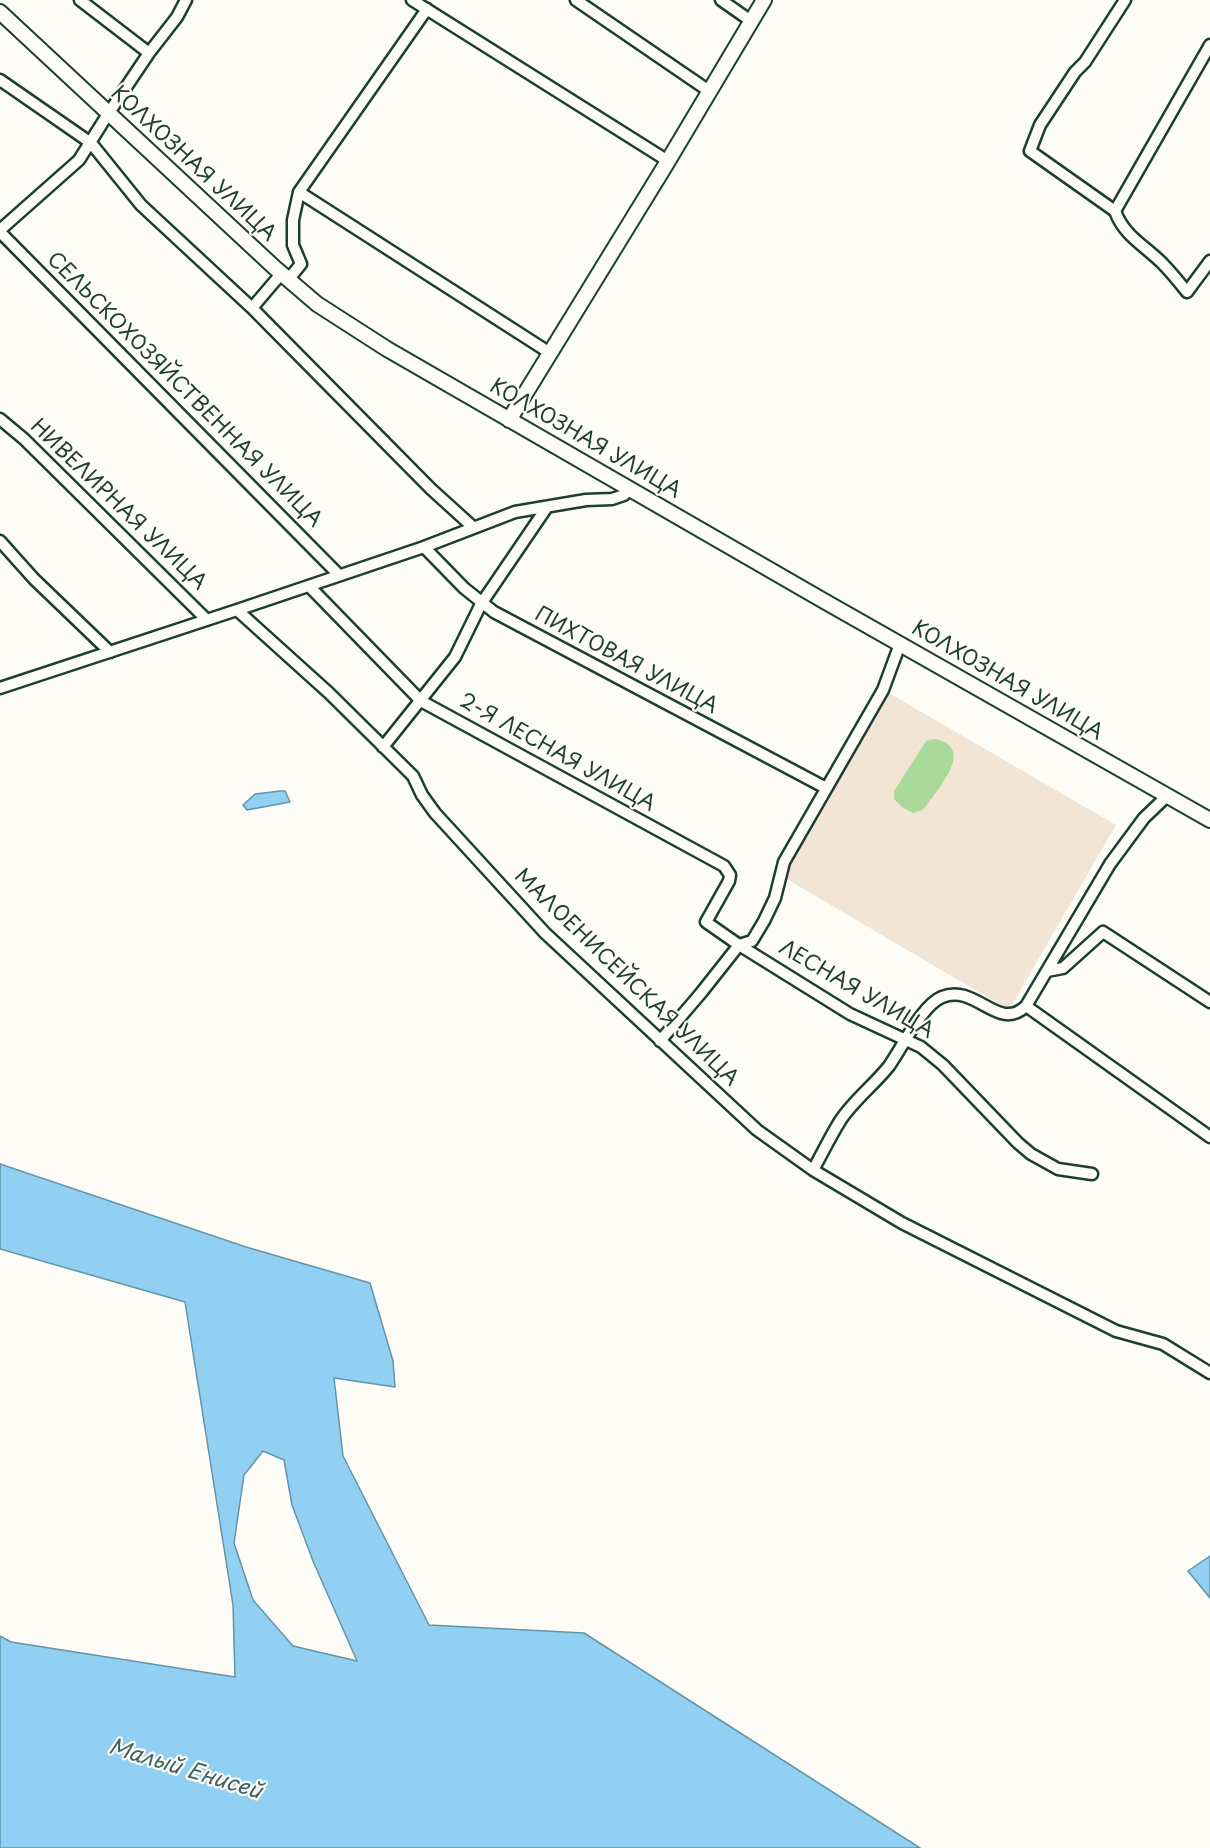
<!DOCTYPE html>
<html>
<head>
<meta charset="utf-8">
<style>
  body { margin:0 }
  canvas { display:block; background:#fdfcf7 }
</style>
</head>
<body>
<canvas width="1210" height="1848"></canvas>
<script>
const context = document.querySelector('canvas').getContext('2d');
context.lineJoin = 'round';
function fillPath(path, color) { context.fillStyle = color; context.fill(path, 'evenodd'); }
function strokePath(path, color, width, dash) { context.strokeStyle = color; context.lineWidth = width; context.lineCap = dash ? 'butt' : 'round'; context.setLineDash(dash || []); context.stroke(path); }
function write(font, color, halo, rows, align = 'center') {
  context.font = font + ' "Playpen Sans",sans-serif'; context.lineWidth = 4.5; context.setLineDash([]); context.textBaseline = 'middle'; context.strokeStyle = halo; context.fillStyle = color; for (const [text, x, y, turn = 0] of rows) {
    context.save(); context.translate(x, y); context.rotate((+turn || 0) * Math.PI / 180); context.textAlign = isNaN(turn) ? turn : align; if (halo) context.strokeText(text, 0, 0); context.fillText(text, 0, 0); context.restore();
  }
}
const built = new Path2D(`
  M887,692L1116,825L1009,1010L785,878L794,857Z`);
const green = new Path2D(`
  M934,739C978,747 936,791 923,810L913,813L902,807L894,799V791L926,741Z`);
const water = new Path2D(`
  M280,791H285L290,802L247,810L243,805L255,794Z
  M0,1164L246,1247L370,1283L393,1361L395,1387L334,1378L343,1456L429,1625L584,1633L920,1848H0V1636L11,1642L235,1677L233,1605L185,1302L0,1249ZM263,1451L284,1460L292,1505L313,1561L357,1661L293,1646L253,1600L234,1543L244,1475Z
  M1210,1556V1598L1188,1571Z`);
const street = new Path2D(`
  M80,0L149,53
  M412,0L668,161
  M576,0L709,91
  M721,0L751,21
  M1125,0L1085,62L1075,72L1040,125L1030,151L1115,211C1124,236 1144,245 1162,263C1171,272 1179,282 1187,292L1210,261
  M427,9L299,192L550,353
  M0,80L91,143L141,205L252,308L431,489L474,528
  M1115,211L1210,45
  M0,230L79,160L108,114L149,53L177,17L186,0
  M0,232L339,575
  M288,280L301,264L293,245V220L299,192
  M252,308L281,274
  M0,419L24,439L207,620
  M0,541L34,579L110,652
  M424,547L464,588L494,612L826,788
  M309,586L421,701L724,866L730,875L729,881L706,922L739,945L850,1014L921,1047L943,1065L1018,1143L1031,1154L1058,1169L1092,1174
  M237,610L424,547L515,512L586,500L612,499L624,495L629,488
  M0,688L237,610L329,693L413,776L422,795L435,813L545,933L757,1130L813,1170L902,1223L1116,1331L1163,1344L1210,1373
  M383,747L455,657L481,604L547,507
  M1047,971L1063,968L1103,932L1210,1002
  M1026,1006L1210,1137
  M660,1041L701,993L739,945L752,941L764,921L775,898L784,862L883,690L900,644
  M813,1170C822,1154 830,1137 840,1121C853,1101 874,1085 889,1066C902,1048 922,1005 942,997C976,983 998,1033 1026,1006L1110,864L1144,818L1167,796`);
const secondary = new Path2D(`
  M0,12L275,268L317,304L387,349L824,601L1210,820
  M509,420L665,166L764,0`);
const streetNames = [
  ["КОЛХОЗНАЯ УЛИЦА",193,164,43],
  ["СЕЛЬСКОХОЗЯЙСТВЕННАЯ УЛИЦА",184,390,45],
  ["КОЛХОЗНАЯ УЛИЦА",585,439,30],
  ["НИВЕЛИРНАЯ УЛИЦА",118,505,44],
  ["ПИХТОВАЯ УЛИЦА",626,661,28],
  ["КОЛХОЗНАЯ УЛИЦА",1007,681,30],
  ["2-Я ЛЕСНАЯ УЛИЦА",557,753,29],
  ["МАЛОЕНИСЕЙСКАЯ УЛИЦА",626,978,44],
  ["ЛЕСНАЯ УЛИЦА",856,990,30]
];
const waterNames = [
  ["Малый Енисей",185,1770,17]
];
fillPath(built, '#f2e5d6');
fillPath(green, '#aad999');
fillPath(water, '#91d0f2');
strokePath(water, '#6395a6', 1.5);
strokePath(street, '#1f3d34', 15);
strokePath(secondary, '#1f3d34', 18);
strokePath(street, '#fdfcf7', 10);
strokePath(secondary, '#fdfcf7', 14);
write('21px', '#1f3d34', '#fdfcf7', streetNames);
write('italic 22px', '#3c6264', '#fdfcf7', waterNames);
</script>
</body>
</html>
